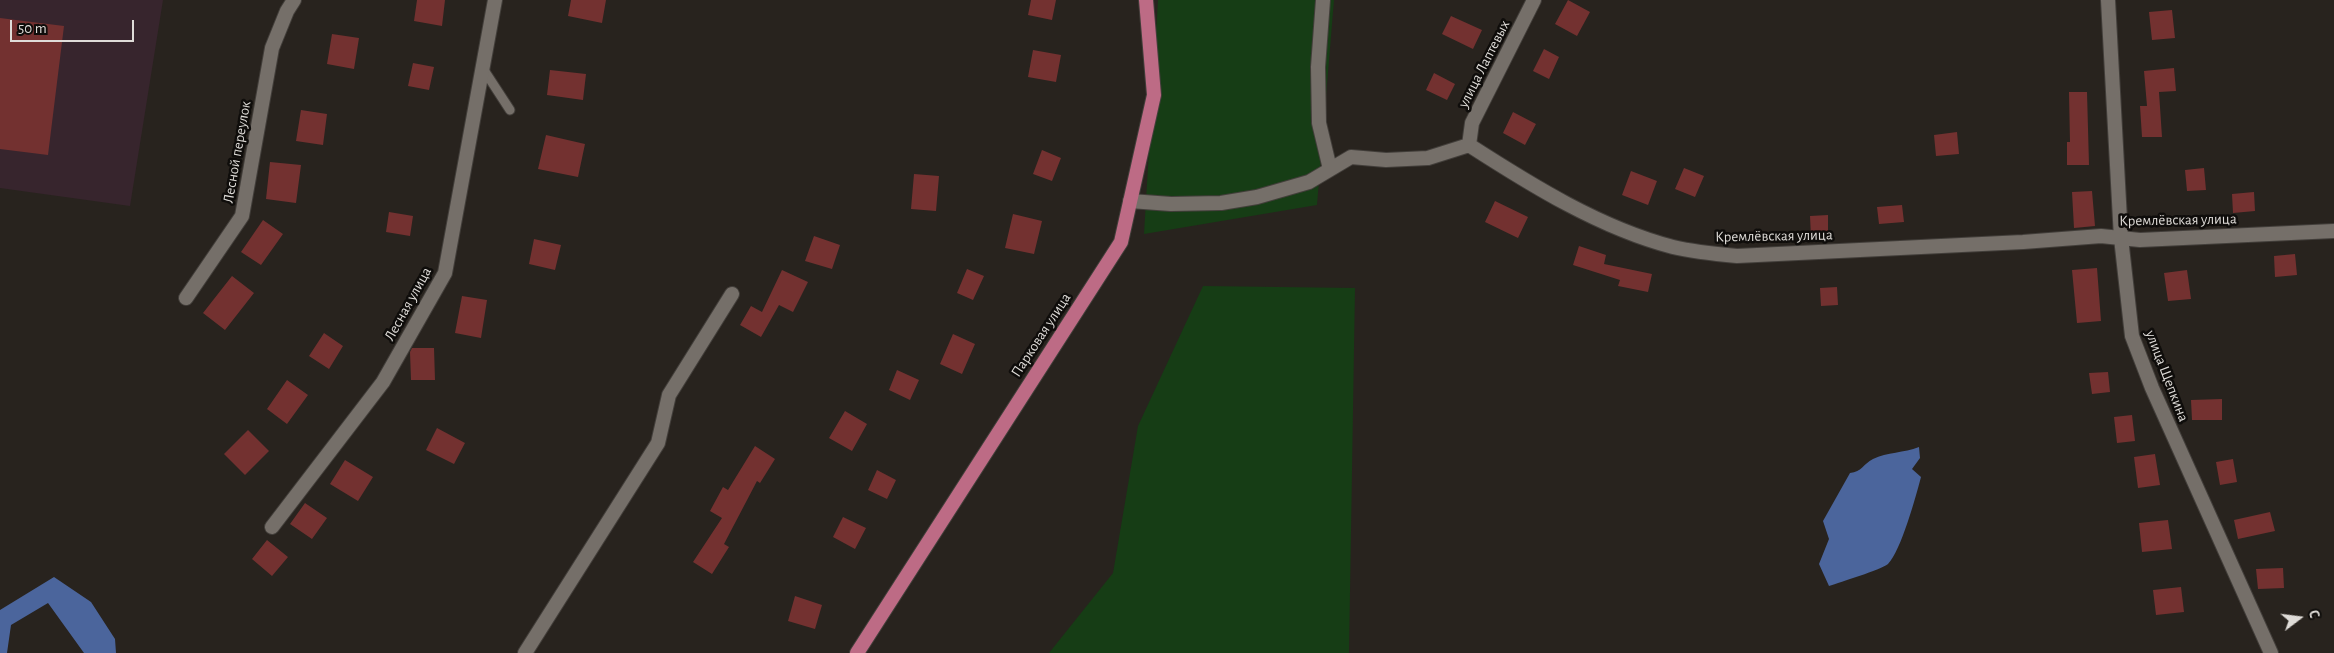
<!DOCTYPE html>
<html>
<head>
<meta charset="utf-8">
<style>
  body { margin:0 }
  #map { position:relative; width:2334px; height:653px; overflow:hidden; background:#28231e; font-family:"Alegreya Sans",sans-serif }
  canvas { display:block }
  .north { position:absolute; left:2274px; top:593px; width:50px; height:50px; -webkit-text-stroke:4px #0f0d0b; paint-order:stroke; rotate:75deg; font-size:14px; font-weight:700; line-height:20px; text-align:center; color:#dfdcd8 }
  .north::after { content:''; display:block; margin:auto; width:18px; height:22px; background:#dfdcd8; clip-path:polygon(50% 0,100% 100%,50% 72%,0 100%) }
  .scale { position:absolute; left:10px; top:20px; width:124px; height:22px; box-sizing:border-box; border:2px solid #dfdcd8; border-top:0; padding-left:6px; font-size:15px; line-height:18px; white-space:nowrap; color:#dfdcd8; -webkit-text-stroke:4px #0f0d0b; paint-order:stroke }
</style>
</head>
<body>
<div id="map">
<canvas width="2334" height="653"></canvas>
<div class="north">С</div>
<div class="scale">50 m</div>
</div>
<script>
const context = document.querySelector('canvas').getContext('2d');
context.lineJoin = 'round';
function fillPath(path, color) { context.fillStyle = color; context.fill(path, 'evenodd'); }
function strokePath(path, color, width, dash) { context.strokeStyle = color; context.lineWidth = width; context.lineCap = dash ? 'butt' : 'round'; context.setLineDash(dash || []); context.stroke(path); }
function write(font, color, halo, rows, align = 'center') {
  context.font = font + ' "Alegreya Sans",sans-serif'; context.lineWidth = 5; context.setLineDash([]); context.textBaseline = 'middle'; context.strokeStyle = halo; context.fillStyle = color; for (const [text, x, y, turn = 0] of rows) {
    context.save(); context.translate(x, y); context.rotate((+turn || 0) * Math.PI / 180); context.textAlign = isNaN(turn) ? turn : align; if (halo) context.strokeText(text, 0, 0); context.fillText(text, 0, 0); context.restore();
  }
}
const industrial = new Path2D(`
  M0,0H163L130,206L0,188Z`);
const green = new Path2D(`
  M1158,0H1334L1317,205L1144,234Z
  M1203,286L1355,288L1349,653H1049L1113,573L1138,426Z`);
const water = new Path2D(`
  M1919,447L1920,458L1912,469L1921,477C1916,496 1901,551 1888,564C1880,570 1841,582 1829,586L1819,564L1829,539L1823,521L1850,473C1862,472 1863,464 1873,459C1887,452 1904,453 1919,447Z
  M54,577L91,602L115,639L116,653H84L48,603L11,625L7,653H0V610Z`);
const building = new Path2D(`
  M417,0H445L442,26L414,21Z
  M571,0H606L602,23L568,16Z
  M1031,0H1056L1052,20L1028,15Z
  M1568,0L1590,12L1577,36L1555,24Z
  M2172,10L2175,38L2152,40L2149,12Z
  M1451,16L1482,30L1473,49L1442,34Z
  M0,18L64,26L48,155L0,149Z
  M332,34L359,38L354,69L327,64Z
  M1544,49L1559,57L1549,79L1533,71Z
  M1033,50L1061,55L1056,82L1028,77Z
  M413,63L434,67L429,90L408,86Z
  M2174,68L2176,91L2159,92L2162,137H2142L2140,106H2147L2144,71Z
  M550,70L586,74L583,100L547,95Z
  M1434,73L1455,84L1447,100L1426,90Z
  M2069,92H2087L2089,165H2067V142H2070Z
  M301,110L327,114L323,145L296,141Z
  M1513,112L1536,124L1525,145L1503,133Z
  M1957,132L1959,154L1936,156L1934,135Z
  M546,135L585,144L578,177L538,169Z
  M1042,150L1061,158L1052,181L1033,174Z
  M270,162L301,165L296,203L266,199Z
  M1684,168L1704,176L1695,197L1675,189Z
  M2204,168L2206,190L2187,191L2185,170Z
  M1631,171L1657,181L1648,205L1622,195Z
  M914,174L939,176L936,211L911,209Z
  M2092,191L2095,226L2074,228L2072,192Z
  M2254,192L2255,211L2233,213L2232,194Z
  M1495,201L1528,217L1518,238L1485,222Z
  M1902,205L1904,222L1879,224L1877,207Z
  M389,212L413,216L410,236L386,232Z
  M1013,214L1042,221L1034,254L1005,248Z
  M1828,215V236L1811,237L1810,216Z
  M263,220L283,234L261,265L241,252Z
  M814,236L840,245L832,269L805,261Z
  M534,239L561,245L555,270L529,264Z
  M1579,246L1606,255L1604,264L1652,274L1648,292L1618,286L1620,280L1573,265Z
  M2295,254L2297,275L2275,277L2274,256Z
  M2097,268L2101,321L2077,323L2072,270Z
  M967,269L984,276L973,300L957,293Z
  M782,270L808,282L793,312L779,305L761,337L740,325L751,306L762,312Z
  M2187,270L2191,299L2168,301L2164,273Z
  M232,276L254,293L225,330L203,313Z
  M1837,287L1838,305L1821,306L1820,288Z
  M462,296L487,300L481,338L455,333Z
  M324,333L343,346L329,369L309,356Z
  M953,334L975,344L962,374L940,364Z
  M412,348H434L435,380H411L410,352Z
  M897,370L919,380L910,400L889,390Z
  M2108,372L2110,392L2092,394L2089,373Z
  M287,380L308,395L287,424L267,409Z
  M2222,399V420H2192L2191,400Z
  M845,411L867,424L852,451L829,438Z
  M2132,415L2135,441L2117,443L2114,417Z
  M437,428L465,443L454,464L426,450Z
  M248,430L269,451L245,475L224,454Z
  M755,446L775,459L760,483L757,481L724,544L729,547L712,574L693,562L722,518L710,511L723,487L728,490Z
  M2155,454L2160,485L2138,488L2134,457Z
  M2233,459L2237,482L2220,485L2216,462Z
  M345,460L373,477L358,501L330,484Z
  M877,470L896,480L887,499L868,490Z
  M305,503L327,518L312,539L290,524Z
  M2270,512L2275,531L2238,539L2234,520Z
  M843,517L866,528L855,549L833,537Z
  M2168,520L2172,549L2142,552L2139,523Z
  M267,540L288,557L272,576L252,559Z
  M2283,568L2284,588L2258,589L2256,569Z
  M2181,587L2184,612L2156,615L2153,590Z
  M795,596L822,605L815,629L788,621Z`);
const service = new Path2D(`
  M482,67L510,110`);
const minor = new Path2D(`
  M1323,0L1318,67L1319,123L1330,169
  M2108,0L2121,238L2132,336L2152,388L2271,653
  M1469,145C1531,185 1600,228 1673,247C1694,252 1715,254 1737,256L2023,242L2101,236L2140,240L2334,231
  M1469,145L1472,123L1534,0
  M1130,201L1171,204L1221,203L1257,197L1309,182L1351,157L1386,160L1428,158L1469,145
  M186,298L242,216L272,48L287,11L294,0
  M272,527L383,382L445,273L495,0
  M525,653L658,443L669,395L732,294`);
const primary = new Path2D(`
  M857,653L1121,242L1154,95L1146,0`);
const streetNames = [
  ["улица Лаптевых",1484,64,-63],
  ["Лесной переулок",237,152,-80],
  ["Кремлёвская улица",2178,220,-1],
  ["Кремлёвская улица",1774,236,-1],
  ["Лесная улица",408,304,-61],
  ["Парковая улица",1041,335,-57],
  ["улица Щепкина",2167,376,69]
];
fillPath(industrial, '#37252d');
fillPath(green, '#163d15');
fillPath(water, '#4b659c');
fillPath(building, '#733130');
strokePath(service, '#423e3a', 11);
strokePath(minor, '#423e3a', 16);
strokePath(primary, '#423e3a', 16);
strokePath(service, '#756f69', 9);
strokePath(minor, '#756f69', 14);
strokePath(primary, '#bd6b85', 14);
write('15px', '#dfdcd8', '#0f0d0b', streetNames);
</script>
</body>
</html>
